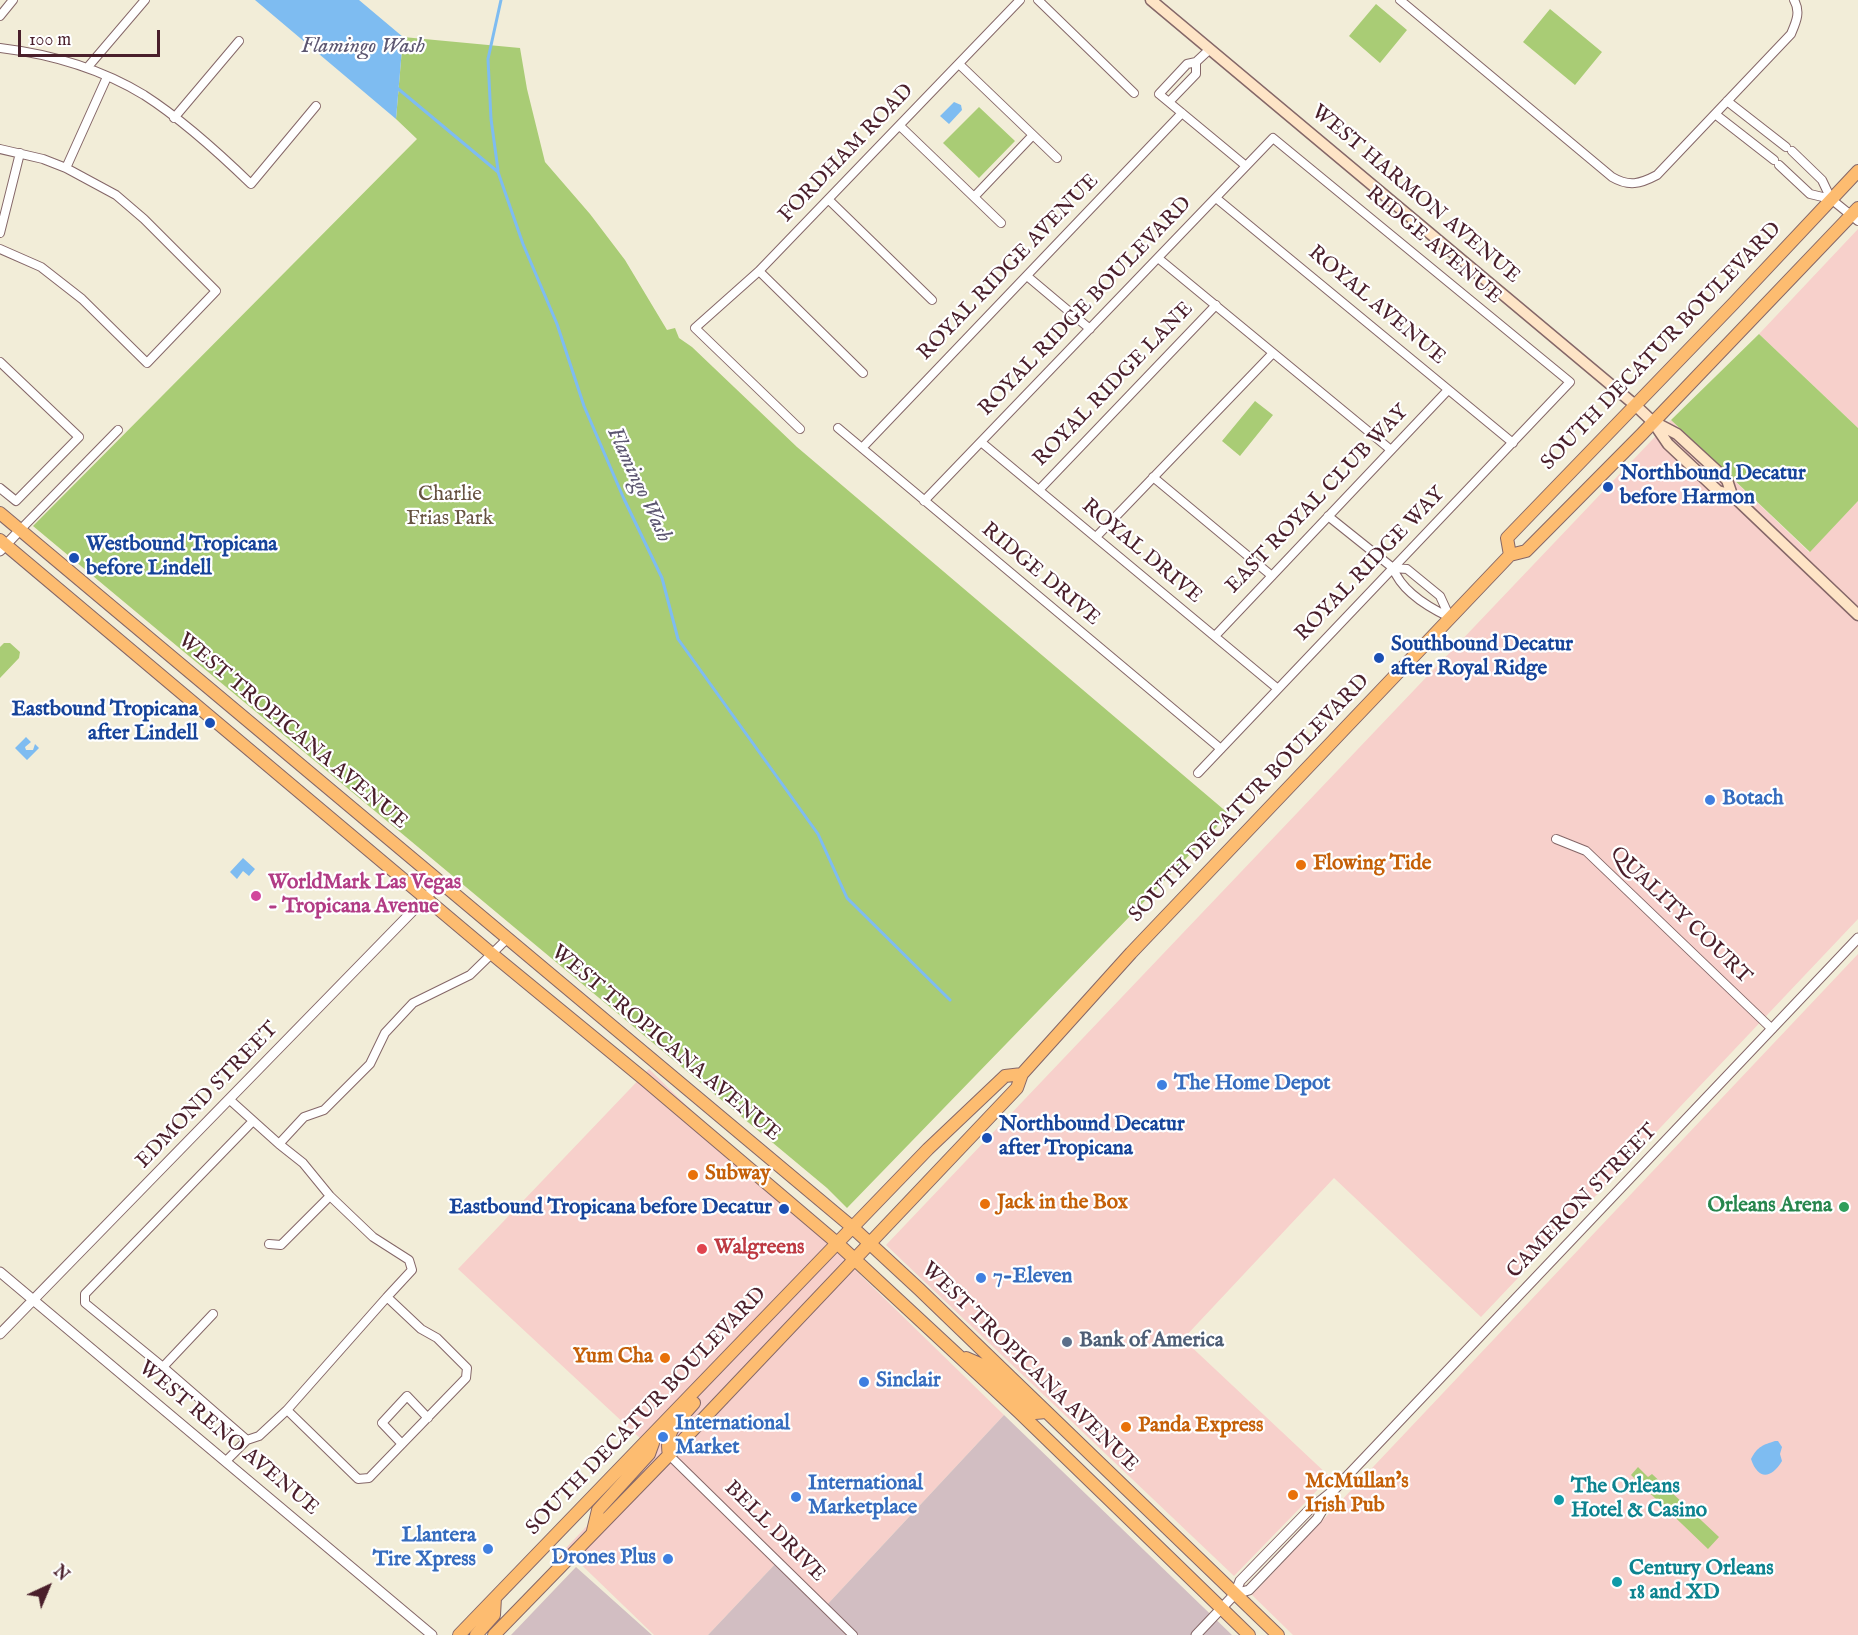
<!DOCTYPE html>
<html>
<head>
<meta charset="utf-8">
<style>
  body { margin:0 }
  #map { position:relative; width:1858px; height:1635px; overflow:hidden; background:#f2edd8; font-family:"IM FELL English",serif }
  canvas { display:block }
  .north { position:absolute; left:18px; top:1557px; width:60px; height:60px; -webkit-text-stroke:4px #fff; paint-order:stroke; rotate:44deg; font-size:16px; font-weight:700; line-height:24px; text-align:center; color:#4a1f2b }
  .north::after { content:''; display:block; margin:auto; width:21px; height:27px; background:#4a1f2b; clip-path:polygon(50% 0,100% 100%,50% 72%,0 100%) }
  .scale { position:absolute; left:18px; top:30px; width:142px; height:27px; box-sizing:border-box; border:3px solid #4a1f2b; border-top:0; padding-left:8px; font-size:18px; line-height:21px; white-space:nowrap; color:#4a1f2b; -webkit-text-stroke:4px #fff; paint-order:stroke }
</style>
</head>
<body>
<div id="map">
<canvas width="1858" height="1635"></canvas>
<div class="north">N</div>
<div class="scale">100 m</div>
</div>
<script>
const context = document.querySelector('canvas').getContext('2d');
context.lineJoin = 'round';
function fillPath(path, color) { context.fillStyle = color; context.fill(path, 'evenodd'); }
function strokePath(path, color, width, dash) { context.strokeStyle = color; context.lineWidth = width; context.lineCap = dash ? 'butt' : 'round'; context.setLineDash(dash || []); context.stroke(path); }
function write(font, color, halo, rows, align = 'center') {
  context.font = font + ' "IM FELL English",serif'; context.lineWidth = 4.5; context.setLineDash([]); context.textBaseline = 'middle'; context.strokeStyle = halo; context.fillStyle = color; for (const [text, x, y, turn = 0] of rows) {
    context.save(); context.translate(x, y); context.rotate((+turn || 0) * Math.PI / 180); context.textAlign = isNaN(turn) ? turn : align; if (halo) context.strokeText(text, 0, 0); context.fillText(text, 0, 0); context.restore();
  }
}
const built = new Path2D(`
  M1858,229V428L1759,334Z
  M1671,420L1809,552L1858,501V919L1481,1317L1334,1178L1183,1339L1330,1477L1234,1576L886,1245Z
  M1858,954V1635H1293L1252,1595Z
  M649,1069L1004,1415L825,1607L778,1561L708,1635H654L565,1549L656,1453L458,1269Z`);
const industrial = new Path2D(`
  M1004,1415L1232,1635H708L778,1561L825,1607Z
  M576,1567L652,1635H511Z`);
const green = new Path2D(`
  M1376,4L1407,30L1380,63L1349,36Z
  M1550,9L1602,52L1575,85L1523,42Z
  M403,37L520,48L527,89L545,162L590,214L625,260L667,330L675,328L679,338L692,347L797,447L1229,814L847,1208L827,1188L33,526L417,139L396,119Z
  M979,107L1015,141L979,178L943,143Z
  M1759,334L1858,428V501L1810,552L1671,420Z
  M1255,401L1273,415L1240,456L1222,441Z
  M4,643H10L20,652L19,658L0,678V647Z
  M1638,1467L1648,1477L1652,1474L1719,1537L1708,1549L1631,1475Z`);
const water = new Path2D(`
  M255,0H359L403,37L396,119Z
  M954,102L961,105L962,110L949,124L940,116Z
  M26,737L31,742L25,747L26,750H33L35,744L39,748L27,760L15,748Z
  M243,858L255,869L249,876L243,871L237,879L230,872Z
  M1775,1441H1778L1782,1447L1780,1454L1782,1461C1771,1479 1758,1480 1751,1459C1758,1446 1763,1445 1775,1441Z`);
const stream = new Path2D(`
  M396,87L498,172L523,244L557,324L584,406L624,499L662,578L678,639L818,834L847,898L950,1000
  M498,170L491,119L488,59L501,0`);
const minor = new Path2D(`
  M1038,0L1134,93
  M1400,0L1612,177C1629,187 1640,184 1657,175L1791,34C1796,22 1801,12 1794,0
  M0,16L13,0
  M0,48C50,54 101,69 144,95C183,120 218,152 251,184L316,106
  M1210,49L1196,62L1187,64L1159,94L1246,166
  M959,64L1057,158
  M87,68L145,0
  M1727,101L1786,147
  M1169,102L1196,74V62
  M1715,114L1774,160
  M174,118L239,41
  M900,126L1001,223
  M0,149L43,159L66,168L116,195L144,219L216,291L147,363L82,299L41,267L0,249
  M1792,151L1822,180L1831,199
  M1779,165L1810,194L1831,199L1858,221
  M66,168L107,77
  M974,197L1033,135
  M1216,198L1513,443
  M829,200L932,300
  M0,233L20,153
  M1158,258L1391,450
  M759,271L863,373
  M1027,276L1090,329
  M0,362L79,437L16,501L0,488
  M838,428L1221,749
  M800,429L695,328L759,271L1020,0
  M981,442L1278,689
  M862,448L1182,113
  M1153,477L1272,576
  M1039,490L1216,305
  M924,501L1273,138L1570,382L1198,773
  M1328,516L1393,568
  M20,530L118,430
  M1096,537L1273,353
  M1393,568L1407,569L1440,596L1450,618
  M1393,568C1401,590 1428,607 1449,617
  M1215,636L1448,390
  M1556,839L1586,851L1772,1029
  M230,1100L279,1144L304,1117L324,1110L370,1064L385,1033L413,1003L470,975L508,938
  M279,1144L303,1163L330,1196L373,1237L409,1260L412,1270L387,1297L421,1329L437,1338L467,1368L466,1378L369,1478L358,1479L287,1410L387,1297
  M269,1244L281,1245L330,1196
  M213,1314L163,1367L247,1440
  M163,1367L85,1303V1294L253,1121
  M402,1444L382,1423L407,1396L428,1418
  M669,1455L853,1635
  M226,1461L247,1440L259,1436L287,1410`);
const tertiary = new Path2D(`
  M0,551L20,530
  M0,1272L432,1635
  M0,1334L441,882
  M1235,1594L1249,1590L1317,1519L1330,1497
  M1196,1635L1235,1594L1240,1581L1309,1510L1334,1490L1858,938`);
const secondary = new Path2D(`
  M1151,0L1635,405L1653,422L1668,444L1718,491L1732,495L1858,615
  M1656,423L1677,434L1727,480L1732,495`);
const primary = new Path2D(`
  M0,513L852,1227L919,1289L1278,1635
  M0,540L492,954L644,1079L837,1243L1019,1412L1249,1635
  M1510,555L1507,538L1733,304L1858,171
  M966,1358L982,1365L1031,1411L1035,1413L1046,1412
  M669,1455C664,1430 679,1421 694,1403
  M593,1531L598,1510L649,1454L653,1443L652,1437
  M459,1635L928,1149L1005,1076L1022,1074
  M476,1635L494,1615L495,1598
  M494,1635L669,1455L1017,1088L1022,1074L1131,953L1510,555L1526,551L1642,434L1858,208`);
const markers = [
  [1608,487,6,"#1a4fb4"],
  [74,558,6,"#1a4fb4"],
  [1379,658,6,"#1a4fb4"],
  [210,723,6,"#1a4fb4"],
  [1710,800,6,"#3f7fe0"],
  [1301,865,6,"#e8710a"],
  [256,896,6,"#d1479c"],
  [1162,1085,6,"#3f7fe0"],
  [987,1138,6,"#1a4fb4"],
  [693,1175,6,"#e8710a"],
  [985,1204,6,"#e8710a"],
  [1844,1207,6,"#2e9e5b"],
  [784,1209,6,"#1a4fb4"],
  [702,1249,6,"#e0444e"],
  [981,1278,6,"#3f7fe0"],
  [1067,1342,6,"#5c6f8a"],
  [665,1358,6,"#e8710a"],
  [864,1382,6,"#3f7fe0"],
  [1126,1427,6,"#e8710a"],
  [663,1437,6,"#3f7fe0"],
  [1293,1495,6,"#e8710a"],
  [796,1497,6,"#3f7fe0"],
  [1559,1500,6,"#0f9aa8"],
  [488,1549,6,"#3f7fe0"],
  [668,1559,6,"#3f7fe0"],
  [1617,1582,6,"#0f9aa8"]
];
const streetNames = [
  ["FORDHAM ROAD",847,154,-46],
  ["WEST HARMON AVENUE",1415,195,40],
  ["RIDGE AVENUE",1433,246,40],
  ["ROYAL RIDGE AVENUE",1009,268,-46],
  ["ROYAL AVENUE",1376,306,40],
  ["ROYAL RIDGE BOULEVARD",1086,307,-46],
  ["SOUTH DECATUR BOULEVARD",1662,347,-46],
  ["ROYAL RIDGE LANE",1114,385,-46],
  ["EAST ROYAL CLUB WAY",1318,500,-46],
  ["ROYAL DRIVE",1141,552,40],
  ["ROYAL RIDGE WAY",1371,565,-46],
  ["RIDGE DRIVE",1040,575,40],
  ["WEST TROPICANA AVENUE",292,732,40],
  ["SOUTH DECATUR BOULEVARD",1250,799,-46],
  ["QUALITY COURT",1680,916,44],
  ["WEST TROPICANA AVENUE",665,1044,40],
  ["EDMOND STREET",208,1096,-46],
  ["CAMERON STREET",1583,1202,-46],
  ["WEST TROPICANA AVENUE",1029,1368,44],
  ["SOUTH DECATUR BOULEVARD",647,1412,-46],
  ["WEST RENO AVENUE",228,1439,40],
  ["BELL DRIVE",774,1532,45]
];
const transitNames = [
  ["Northbound Decatur",1620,475],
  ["before Harmon",1620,499],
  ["Westbound Tropicana",86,546],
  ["before Lindell",86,570],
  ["Southbound Decatur",1391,646],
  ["after Royal Ridge",1391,670],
  ["Eastbound Tropicana",198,711,"right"],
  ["after Lindell",198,735,"right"],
  ["Northbound Decatur",999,1126],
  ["after Tropicana",999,1150],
  ["Eastbound Tropicana before Decatur",772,1209,"right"]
];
const parkNames = [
  ["Charlie",450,496],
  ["Frias Park",450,520]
];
const shopNames = [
  ["Botach",1722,800],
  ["The Home Depot",1174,1085],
  ["7-Eleven",993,1278],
  ["Sinclair",876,1382],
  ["International",675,1425],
  ["Market",675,1449],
  ["International",808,1485],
  ["Marketplace",808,1509],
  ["Llantera",476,1537,"right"],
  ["Tire Xpress",476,1561,"right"],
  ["Drones Plus",656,1559,"right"]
];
const foodNames = [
  ["Flowing Tide",1313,865],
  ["Subway",705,1175],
  ["Jack in the Box",997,1204],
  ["Yum Cha",653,1358,"right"],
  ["Panda Express",1138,1427],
  ["McMullan's",1305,1483],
  ["Irish Pub",1305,1507]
];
const hotelNames = [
  ["WorldMark Las Vegas",268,884],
  ["- Tropicana Avenue",268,908]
];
const leisureNames = [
  ["Orleans Arena",1832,1207]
];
const healthNames = [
  ["Walgreens",714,1249]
];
const serviceNames = [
  ["Bank of America",1079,1342]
];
const cultureNames = [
  ["The Orleans",1571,1488],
  ["Hotel & Casino",1571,1512],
  ["Century Orleans",1629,1570],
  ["18 and XD",1629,1594]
];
const waterNames = [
  ["Flamingo Wash",363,47],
  ["Flamingo Wash",638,485,65]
];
fillPath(built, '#f7d0cb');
fillPath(industrial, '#d2bec2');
fillPath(green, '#a9cc75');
fillPath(water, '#7ebcf1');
strokePath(stream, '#7ebcf1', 3);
strokePath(minor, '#856768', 10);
strokePath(tertiary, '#856768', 11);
strokePath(secondary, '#856768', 13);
strokePath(primary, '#856768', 14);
strokePath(minor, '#fff', 8);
strokePath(tertiary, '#fff', 9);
strokePath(secondary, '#fee4c6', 10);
strokePath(primary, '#fdbc70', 12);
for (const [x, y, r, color] of markers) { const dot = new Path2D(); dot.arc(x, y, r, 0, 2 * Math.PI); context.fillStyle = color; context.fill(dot); strokePath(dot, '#fff', 2); }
write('21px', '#4a1f2b', '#fff', streetNames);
write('bold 21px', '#164399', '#fff', transitNames, 'left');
write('21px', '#665341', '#fff', parkNames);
write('bold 21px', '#366cbe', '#fff', shopNames, 'left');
write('bold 21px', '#c56008', '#fff', foodNames, 'left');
write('bold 21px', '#b23c85', '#fff', hotelNames, 'left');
write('bold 21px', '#27864d', '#fff', leisureNames, 'right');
write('bold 21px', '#be3a42', '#fff', healthNames, 'left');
write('bold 21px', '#4e5e75', '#fff', serviceNames, 'left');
write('bold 21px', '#0d838f', '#fff', cultureNames, 'left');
write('italic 22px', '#5c5670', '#fff', waterNames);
</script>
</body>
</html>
